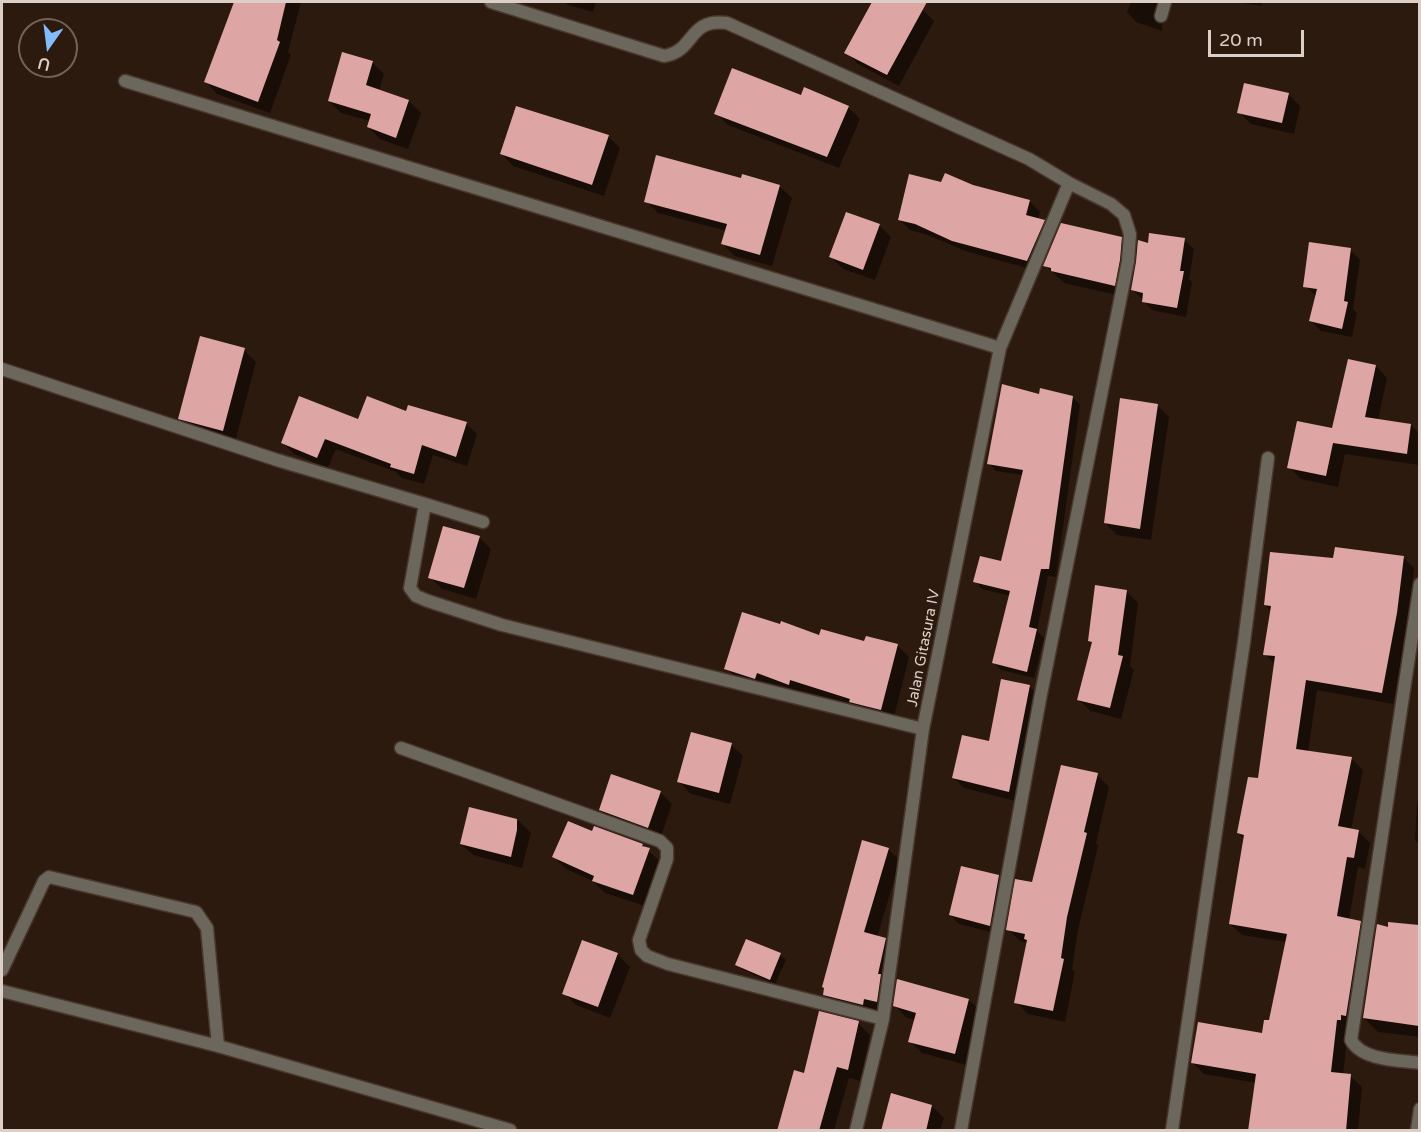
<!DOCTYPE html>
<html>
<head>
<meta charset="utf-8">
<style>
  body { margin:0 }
  #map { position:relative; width:1421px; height:1132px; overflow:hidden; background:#2d1a0e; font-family:"Varela Round",sans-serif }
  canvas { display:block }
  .frame { position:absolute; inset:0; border:3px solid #dccfc7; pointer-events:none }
  .north { position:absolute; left:18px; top:18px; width:60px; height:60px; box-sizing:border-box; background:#2d1a0e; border:2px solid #736258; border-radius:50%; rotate:194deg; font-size:16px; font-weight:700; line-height:24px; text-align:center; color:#dccfc7 }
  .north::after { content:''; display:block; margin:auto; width:21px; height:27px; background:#83bcfb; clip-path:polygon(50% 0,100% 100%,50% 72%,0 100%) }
  .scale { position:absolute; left:1208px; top:30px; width:96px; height:27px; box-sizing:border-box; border:3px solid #dccfc7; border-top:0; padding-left:8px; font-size:18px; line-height:21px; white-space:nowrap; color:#dccfc7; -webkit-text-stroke:4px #2d1a0e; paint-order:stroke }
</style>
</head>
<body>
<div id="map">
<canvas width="1421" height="1132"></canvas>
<div class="frame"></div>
<div class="north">U</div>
<div class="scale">20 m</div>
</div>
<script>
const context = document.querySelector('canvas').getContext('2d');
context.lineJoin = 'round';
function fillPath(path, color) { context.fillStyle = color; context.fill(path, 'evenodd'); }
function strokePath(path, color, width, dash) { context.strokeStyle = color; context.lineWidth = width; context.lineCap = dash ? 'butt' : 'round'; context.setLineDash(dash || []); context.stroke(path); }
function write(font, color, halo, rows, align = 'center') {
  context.font = font + ' "Varela Round",sans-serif'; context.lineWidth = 6; context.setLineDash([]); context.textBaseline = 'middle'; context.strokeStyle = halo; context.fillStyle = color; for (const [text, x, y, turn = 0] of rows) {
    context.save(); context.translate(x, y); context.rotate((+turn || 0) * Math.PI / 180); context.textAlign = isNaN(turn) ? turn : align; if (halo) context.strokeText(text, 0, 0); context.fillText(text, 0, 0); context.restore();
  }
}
const shadow = new Path2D(`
  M223,2H301L288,52L291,55L270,113L217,94L206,82L235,4Z
  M564,2H596L593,12L568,5Z
  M874,2H908L922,9L934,21L899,86L858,64L846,52Z
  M1131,2H1174L1166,9L1162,24V31L1136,22L1127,12Z
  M1239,2H1262L1261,6Z
  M372,62L384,74L379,91L409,101L421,113L408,149L380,139L368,127L370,121L341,113L329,101Z
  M1288,94L1300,106L1294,134L1251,124L1239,112Z
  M802,97L848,107L860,119L839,168L728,125L716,113Z
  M608,136L620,148L604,196L513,166L502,154Z
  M743,176L780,187L792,198L772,266L735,256L723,244L727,231L658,213L646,201L742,180Z
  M942,184L972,187L1029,201L1040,212L1038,220L1044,221L1055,232L1038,271L965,251L928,235L910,230L899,219Z
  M879,225L891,237L875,280L843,269L831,257Z
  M1121,238L1133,250L1126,297L1064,283L1045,265Z
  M1184,240L1194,249L1189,279L1192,282L1186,317L1152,310L1132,289L1149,244Z
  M1350,250L1360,260L1353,309L1357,313L1352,337L1321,331L1311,321L1317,297L1305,286Z
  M244,350L256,362L235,442L192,430L180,418Z
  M1376,366L1387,378L1378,420L1411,425L1420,434L1419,465L1345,454L1338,487L1301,479L1289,467L1333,430Z
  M1040,396L1072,397L1080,405L1056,577L1048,576L1037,631L1044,638L1034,678L1001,670L993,662L1010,596L982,589L975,581L1002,563L1023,475L996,471L989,463Z
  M1157,405L1169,417L1151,540L1117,535L1105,523Z
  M407,413L466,423L477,434L467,466L433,455L424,484L402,478L396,472L336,449L328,468L294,454L283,443L359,421Z
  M479,537L491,549L476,599L442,589L430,577Z
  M1403,557L1414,568L1408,625L1393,704L1317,690L1308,752L1351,758L1363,770L1351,830L1358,831L1370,843L1365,869L1358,867L1349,920L1360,923L1371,934L1348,1031L1343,1075L1350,1076L1362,1087L1358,1130H1249L1257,1083L1204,1074L1193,1063L1264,1035L1270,1022L1286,942L1242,935L1230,924L1245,840L1238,833L1260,780L1275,664L1265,654L1271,611L1265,605L1335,560Z
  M1126,591L1138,603L1130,666L1134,670L1121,719L1091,711L1079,700L1093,644L1090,641Z
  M820,637L865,643L897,645L909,657L893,721L802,691L801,696L769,683L767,690L738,680L726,668Z
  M1029,686L1040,697L1019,802L964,788L954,778L990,743Z
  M731,744L743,756L730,804L691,794L679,782Z
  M1097,775L1109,787L1096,843L1098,846L1078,930L1072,969L1075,972L1065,1022L1028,1014L1016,1002L1028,943L1020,941L1008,929Z
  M660,792L672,804L660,839L613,822L601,810Z
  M1417,803H1420V845L1415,840Z
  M470,809L519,821L531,833L522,868L473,855L461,844Z
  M642,845L661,862L645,906L605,893L593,881L566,869L554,857Z
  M888,849L900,861L877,937L885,939L897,951L889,1013L876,1010L874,1016L836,1007L824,995Z
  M999,877L1008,886L999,934L959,924L950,915Z
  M1390,923L1420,927V1037L1378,1032L1364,1018Z
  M583,942L618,955L630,967L610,1018L576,1005L564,993Z
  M780,955L786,960L775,984L743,970L737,965Z
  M969,1000L981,1012L966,1065L922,1053L910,1041L916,1020L907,1018L895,1006Z
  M858,1023L870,1035L860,1081L849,1078L834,1130H781L805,1075Z
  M932,1106L944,1118L940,1130H883Z`);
const building = new Path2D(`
  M234,2H286L277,40L280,42L258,102L204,82Z
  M872,2H927L887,75L844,53Z
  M342,52L373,61L366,85L409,100L396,138L367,127L371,114L328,101Z
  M732,68L801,95L804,87L849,106L827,157L714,114Z
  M1244,83L1289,93L1282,123L1237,113Z
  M516,106L609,135L592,185L500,154Z
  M656,155L741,178L742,174L780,185L760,255L721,244L727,224L644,202Z
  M945,173L973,185L1030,200L1026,215L1045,220L1027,261L952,241L915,224L898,220L909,174L941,182Z
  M846,212L880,224L863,270L829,257Z
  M1061,223L1122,237L1120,260L1115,286L1051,271V268L1043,266Z
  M1149,233L1185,238L1180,271H1184L1177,308L1142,302L1143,293L1131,290L1136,262L1138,240L1148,243Z
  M1309,242L1351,248L1344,301L1348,302L1342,329L1309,321L1317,289L1303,287Z
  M200,336L245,348L223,431L178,419Z
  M1348,359L1376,365L1365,417L1411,424L1407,454L1333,443L1326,476L1287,468L1297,421L1332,428Z
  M1002,384L1039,394L1040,388L1073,396L1049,569H1041L1029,627L1037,629L1027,672L992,663L1010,591L973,582L980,556L1001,561L1023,470L987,464Z
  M299,396L358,419L367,396L406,411L408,405L467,422L456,457L422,445L414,474L390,467L391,464L325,439L317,458L281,443Z
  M1120,398L1158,404L1140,529L1104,523Z
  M443,526L480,536L464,588L428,578Z
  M1335,547L1404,556L1397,613L1382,693L1306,680L1296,749L1352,757L1338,826L1359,830L1354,858L1347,857L1337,916L1361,921L1346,1016L1341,1015V1020H1337L1331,1072L1351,1074L1346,1131H1248L1256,1074L1191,1063L1198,1022L1262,1033L1264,1020H1269L1287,934L1229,924L1244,835L1237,833L1248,777L1258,778L1275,656L1263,655L1271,606L1264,605L1270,552L1333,558Z
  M1095,585L1127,590L1118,655L1123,656L1110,708L1077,700L1092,642L1088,641Z
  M742,612L780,624L781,621L819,635L821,629L864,641L866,636L898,644L881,710L849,702L850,699L790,680L789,685L757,673L755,679L724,669Z
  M1001,679L1030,685L1009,792L952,778L962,735L989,741Z
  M691,732L732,743L719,793L677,782Z
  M1061,765L1098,773L1084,832L1087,833L1067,917L1061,958L1064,959L1053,1011L1014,1003L1027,940L1024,939L1025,934L1006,930L1015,879L1032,882Z
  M611,774L661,791L648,828L599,810Z
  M469,807L517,819V830L511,857L460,844Z
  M568,821L592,831L594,826L643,844L642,846L650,848L633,895L592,881L594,876L552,857Z
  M862,840L889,848L864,932L886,938L878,974H881L877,1002L864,999L863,1005L823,995L824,988L822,987Z
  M961,866L999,875L990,926L949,915Z
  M1388,922L1419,925V1026L1363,1018L1377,924L1388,927Z
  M746,939L781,953L770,980L735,965Z
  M582,940L618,953L598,1007L562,994Z
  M897,979L969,999L955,1054L908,1042L916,1013L893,1006Z
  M819,1011L859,1021L848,1070L837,1067L819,1131H777L794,1070L804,1073Z
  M891,1093L932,1105L926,1131H881Z`);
const lane = new Path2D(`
  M2,970L44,881L49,877L196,912L207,928L218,1046`);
const street = new Path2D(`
  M491,2L664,56C696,51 687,18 727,23L1029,159L1069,183L1111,204L1124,215L1130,234L1128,261L1040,699L961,1130
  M1161,16L1165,2
  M125,81L1000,348
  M2,369L277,460L425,504L410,588L416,596L428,601L502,625L923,729
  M425,504L483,522
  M1420,584L1351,1040C1362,1061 1399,1060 1420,1063
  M401,748L660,841L667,848V859L639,940L641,950L647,956L668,964L883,1019
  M2,991L218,1046L510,1130
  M856,1130L883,1019L923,729L1000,348L1069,183
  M1172,1130L1244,642L1268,458
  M1417,1130L1420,1109`);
const streetNames = [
  ["Jalan Gitasura IV",924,648,-79]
];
fillPath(shadow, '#0007');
fillPath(building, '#dda6a5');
strokePath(lane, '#49372c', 15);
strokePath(street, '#49372c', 15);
strokePath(lane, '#6c675d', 12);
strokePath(street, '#6c675d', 12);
write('15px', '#dccfc7', '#2d1a0e', streetNames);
</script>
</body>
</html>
